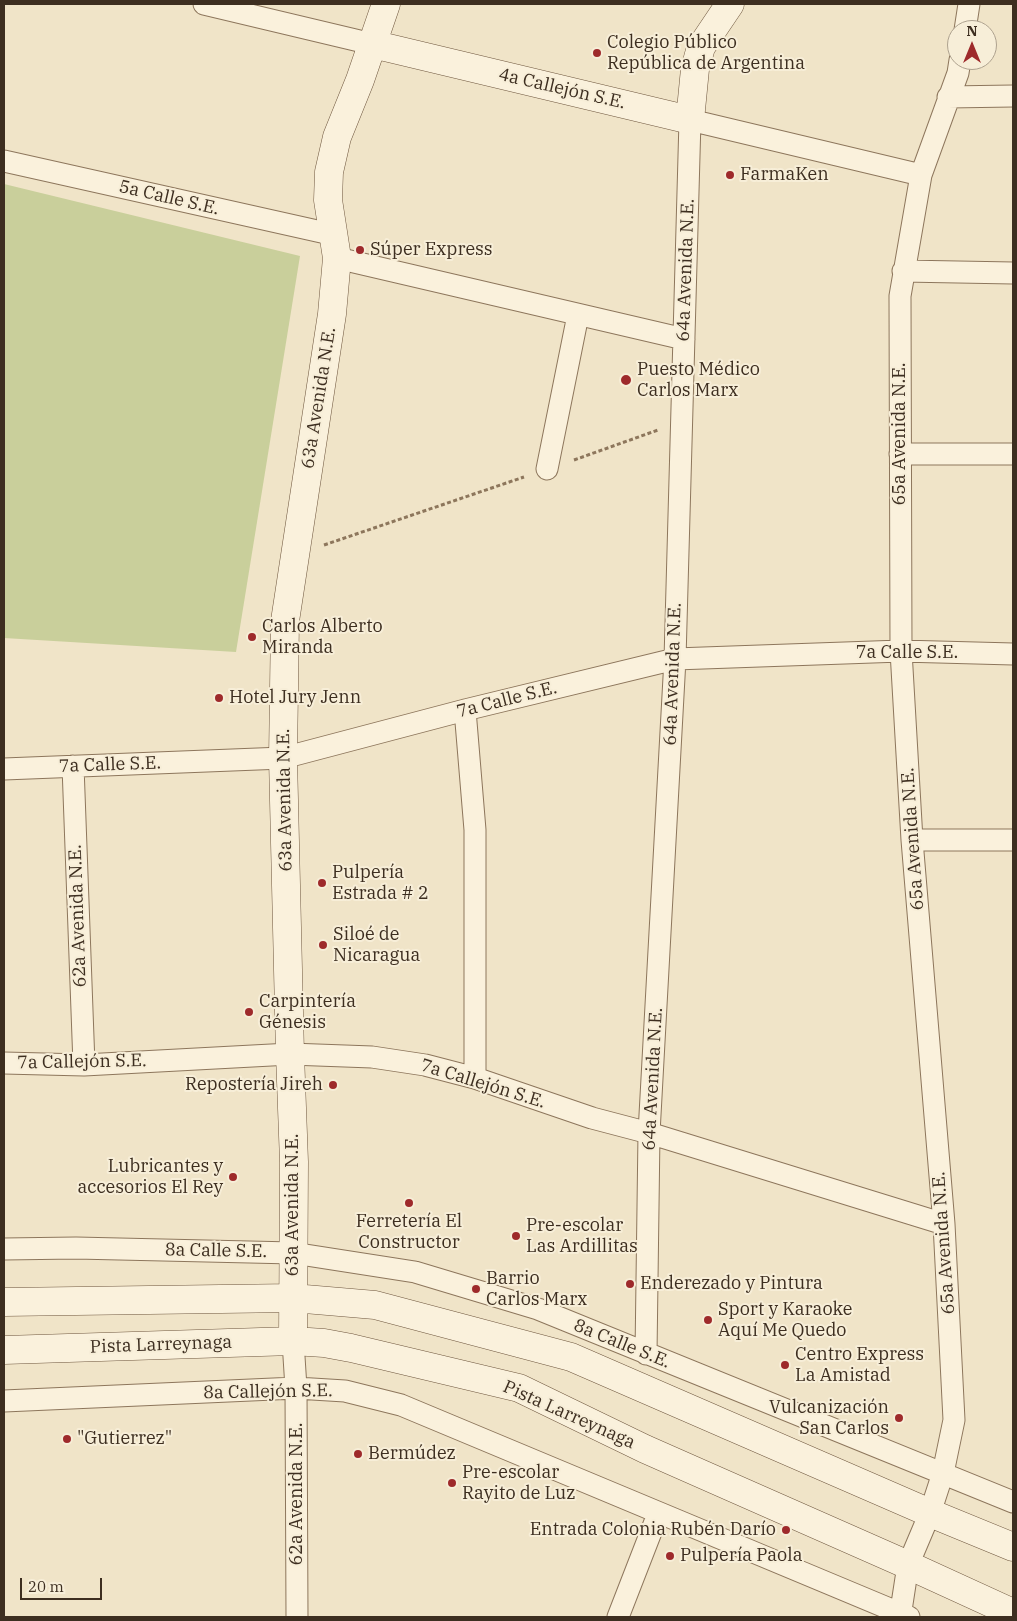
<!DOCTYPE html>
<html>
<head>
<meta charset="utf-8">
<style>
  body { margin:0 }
  #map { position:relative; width:1017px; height:1621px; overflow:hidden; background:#f0e4c8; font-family:"IBM Plex Serif",serif }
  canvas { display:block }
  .frame { position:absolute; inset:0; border:5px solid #3d2e20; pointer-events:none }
  .north { position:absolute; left:947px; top:20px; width:50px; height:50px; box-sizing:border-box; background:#f7eed8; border:1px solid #ada18e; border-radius:50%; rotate:0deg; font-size:14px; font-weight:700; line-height:20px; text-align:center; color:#3d2e20 }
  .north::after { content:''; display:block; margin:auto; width:18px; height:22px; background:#9e2a2b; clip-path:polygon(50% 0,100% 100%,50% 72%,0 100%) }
  .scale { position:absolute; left:20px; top:1578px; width:82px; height:22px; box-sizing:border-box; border:2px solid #3d2e20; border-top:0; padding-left:6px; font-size:15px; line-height:18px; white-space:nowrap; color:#3d2e20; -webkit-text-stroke:4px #f7eed8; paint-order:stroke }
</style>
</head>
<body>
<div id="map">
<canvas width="1017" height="1621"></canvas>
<div class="frame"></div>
<div class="north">N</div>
<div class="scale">20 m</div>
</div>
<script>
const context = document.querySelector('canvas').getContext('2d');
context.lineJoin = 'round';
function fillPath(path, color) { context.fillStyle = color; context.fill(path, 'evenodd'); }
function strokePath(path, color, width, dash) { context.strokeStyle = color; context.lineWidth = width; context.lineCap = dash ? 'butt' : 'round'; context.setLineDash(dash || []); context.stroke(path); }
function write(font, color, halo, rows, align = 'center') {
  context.font = font + ' "IBM Plex Serif",serif'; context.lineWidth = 4; context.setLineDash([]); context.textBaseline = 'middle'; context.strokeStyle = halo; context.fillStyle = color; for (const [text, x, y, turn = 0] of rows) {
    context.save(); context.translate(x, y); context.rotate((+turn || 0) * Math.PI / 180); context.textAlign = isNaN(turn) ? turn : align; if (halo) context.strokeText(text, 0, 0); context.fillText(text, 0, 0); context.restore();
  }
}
const green = new Path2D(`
  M4,184L300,256L236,652L4,638Z`);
const path = new Path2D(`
  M574,460L658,430
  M324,545L524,477`);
const street = new Path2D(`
  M204,4L372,44
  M965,30L969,4
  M948,97L1013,96
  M4,161L326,233H334
  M337,258L684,339
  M903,271L1013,273
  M900,454H1013
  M547,469L578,315
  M465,710L475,830V1078
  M73,766L84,1065
  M4,769L283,758L465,710L675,659L901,651L1013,654
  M912,840H1013
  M4,1063L84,1065L290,1054L372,1057L425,1065L475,1078L592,1118L649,1133L944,1224
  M4,1249L76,1248L293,1253L415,1272L538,1309L1013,1502
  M293,1341L296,1388L297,1617
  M646,1354L649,1133L675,659L690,120L921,175
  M4,1401L296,1388L345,1391L401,1405L909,1617
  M618,1617L658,1514
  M900,1617L908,1565L930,1513L943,1473L954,1420L944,1224L912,840L901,651L900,296L921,175L958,73L960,60`);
const secondary = new Path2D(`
  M372,44L690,120L695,69L701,47L730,4
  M4,1302L293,1298L375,1305L571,1357L930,1513L1013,1547
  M293,1341L294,1162L290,1054L283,758L285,621L332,314L337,258L328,200L329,172L337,137L360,80L386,4
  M4,1350L293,1341L324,1343L351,1348L519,1388L645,1449L908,1565L1013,1613`);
const markers = [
  [597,53,5,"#9e2a2b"],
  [730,175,5,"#9e2a2b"],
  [360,250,5,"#9e2a2b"],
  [626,380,6,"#9e2a2b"],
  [252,637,5,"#9e2a2b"],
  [219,698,5,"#9e2a2b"],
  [322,883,5,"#9e2a2b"],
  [323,945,5,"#9e2a2b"],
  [249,1012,5,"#9e2a2b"],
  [333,1085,5,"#9e2a2b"],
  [233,1177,5,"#9e2a2b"],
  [409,1203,5,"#9e2a2b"],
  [516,1236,5,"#9e2a2b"],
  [630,1284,5,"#9e2a2b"],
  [476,1289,5,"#9e2a2b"],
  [708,1320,5,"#9e2a2b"],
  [785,1365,5,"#9e2a2b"],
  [899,1418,5,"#9e2a2b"],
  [67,1439,5,"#9e2a2b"],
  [358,1454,5,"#9e2a2b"],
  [452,1483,5,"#9e2a2b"],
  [786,1530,5,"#9e2a2b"],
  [670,1556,5,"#9e2a2b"]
];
const poiNames = [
  ["Colegio Público",607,43],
  ["República de Argentina",607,64],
  ["FarmaKen",740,175],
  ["Súper Express",370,250],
  ["Puesto Médico",637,370],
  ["Carlos Marx",637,391],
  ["Carlos Alberto",262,627],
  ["Miranda",262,648],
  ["Hotel Jury Jenn",229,698],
  ["Pulpería",332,873],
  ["Estrada # 2",332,894],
  ["Siloé de",333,935],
  ["Nicaragua",333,956],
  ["Carpintería",259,1002],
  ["Génesis",259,1023],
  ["Repostería Jireh",323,1085,"right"],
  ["Lubricantes y",223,1167,"right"],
  ["accesorios El Rey",223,1188,"right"],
  ["Ferretería El",409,1222,"center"],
  ["Constructor",409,1243,"center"],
  ["Pre-escolar",526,1226],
  ["Las Ardillitas",526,1247],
  ["Barrio",486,1279],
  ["Carlos Marx",486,1300],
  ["Enderezado y Pintura",640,1284],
  ["Sport y Karaoke",718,1310],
  ["Aquí Me Quedo",718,1331],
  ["Centro Express",795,1355],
  ["La Amistad",795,1376],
  ["Vulcanización",889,1408,"right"],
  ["San Carlos",889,1429,"right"],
  ["\"Gutierrez\"",77,1439],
  ["Bermúdez",368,1454],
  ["Pre-escolar",462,1473],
  ["Rayito de Luz",462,1494],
  ["Entrada Colonia Rubén Darío",776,1530,"right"],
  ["Pulpería Paola",680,1556]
];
const streetNames = [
  ["4a Callejón S.E.",562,89,13],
  ["5a Calle S.E.",169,198,13],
  ["64a Avenida N.E.",686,270,-88],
  ["63a Avenida N.E.",319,398,-81],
  ["65a Avenida N.E.",900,434,-90],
  ["7a Calle S.E.",907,653],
  ["64a Avenida N.E.",673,674,-88],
  ["7a Calle S.E.",507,700,-14],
  ["7a Calle S.E.",110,765,-2],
  ["63a Avenida N.E.",285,800,-91],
  ["65a Avenida N.E.",913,839,-94],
  ["62a Avenida N.E.",78,916,-92],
  ["7a Callejón S.E.",82,1062,-1],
  ["64a Avenida N.E.",653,1079,-87],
  ["7a Callejón S.E.",483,1084,17],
  ["63a Avenida N.E.",293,1205,-90],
  ["65a Avenida N.E.",944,1243,-94],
  ["8a Calle S.E.",216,1251,1],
  ["8a Calle S.E.",622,1344,22],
  ["Pista Larreynaga",161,1345,-2],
  ["8a Callejón S.E.",268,1392,-1],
  ["Pista Larreynaga",569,1415,24],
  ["62a Avenida N.E.",297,1494,-90]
];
fillPath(green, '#c9cf9b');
strokePath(street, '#8d765c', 23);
strokePath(secondary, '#6f573f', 29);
strokePath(path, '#8d765c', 3, [4, 2.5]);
strokePath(street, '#faf1dc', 21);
strokePath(secondary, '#faf1dc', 28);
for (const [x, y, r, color] of markers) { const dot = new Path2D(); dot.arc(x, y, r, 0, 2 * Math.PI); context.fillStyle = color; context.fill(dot); strokePath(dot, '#f7eed8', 2); }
write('18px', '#3d2e20', '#f7eed8', poiNames, 'left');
write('18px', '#3d2e20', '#f7eed8', streetNames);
</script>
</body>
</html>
